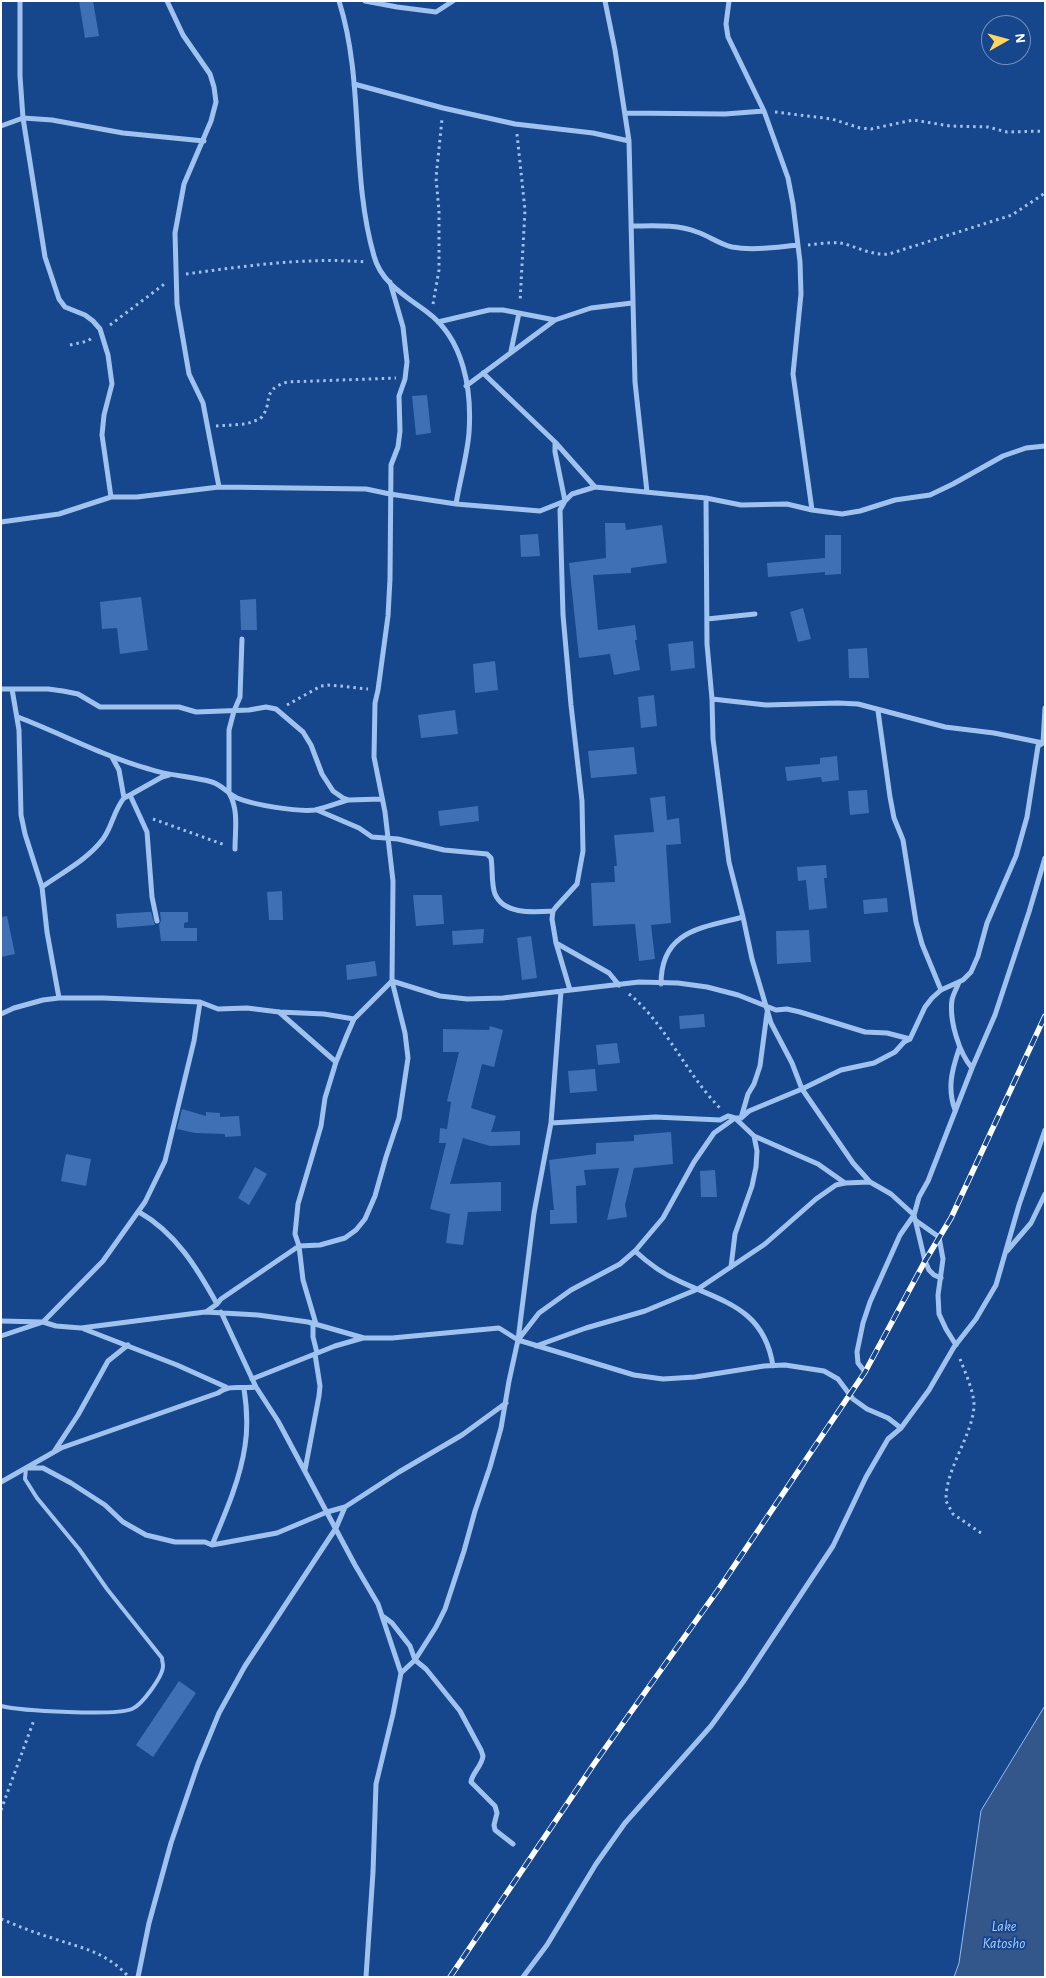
<!DOCTYPE html>
<html>
<head>
<meta charset="utf-8">
<style>
  body { margin:0 }
  #map { position:relative; width:1046px; height:1978px; overflow:hidden; background:#16468c; font-family:"Alegreya Sans",sans-serif }
  canvas { display:block }
  .frame { position:absolute; inset:0; border:2px solid #fff; pointer-events:none }
  .north { position:absolute; left:981px; top:15px; width:50px; height:50px; box-sizing:border-box; background:#16468c; border:1px solid #7390ba; border-radius:50%; rotate:83deg; font-size:14px; font-weight:700; line-height:20px; text-align:center; color:#fff }
  .north::after { content:''; display:block; margin:auto; width:18px; height:22px; background:#ffd55e; clip-path:polygon(50% 0,100% 100%,50% 72%,0 100%) }
</style>
</head>
<body>
<div id="map">
<canvas width="1046" height="1978"></canvas>
<div class="frame"></div>
<div class="north">N</div>
</div>
<script>
const context = document.querySelector('canvas').getContext('2d');
context.lineJoin = 'round';
function fillPath(path, color) { context.fillStyle = color; context.fill(path, 'evenodd'); }
function strokePath(path, color, width, dash) { context.strokeStyle = color; context.lineWidth = width; context.lineCap = dash ? 'butt' : 'round'; context.setLineDash(dash || []); context.stroke(path); }
function write(font, color, halo, rows, align = 'center') {
  context.font = font + ' "Alegreya Sans",sans-serif'; context.lineWidth = 4; context.setLineDash([]); context.textBaseline = 'middle'; context.strokeStyle = halo; context.fillStyle = color; for (const [text, x, y, turn = 0] of rows) {
    context.save(); context.translate(x, y); context.rotate((+turn || 0) * Math.PI / 180); context.textAlign = isNaN(turn) ? turn : align; if (halo) context.strokeText(text, 0, 0); context.fillText(text, 0, 0); context.restore();
  }
}
const water = new Path2D(`
  M1045,1706V1977H954L959,1963L981,1811Z`);
const building = new Path2D(`
  M79,1H93L99,36L85,38Z
  M427,395L431,433L416,435L412,396Z
  M605,523H625L626,530L662,525L667,563L631,568V573L593,575L598,630L635,625L637,640H635L640,670L614,675L610,654L579,658L569,563L606,558Z
  M538,534L540,556L521,557L520,535Z
  M825,535H841V574L825,575V572L768,577L767,563L825,558Z
  M141,597L148,650L120,654L117,628L102,629L100,602Z
  M256,599L257,630H241L240,600Z
  M803,608L811,639L798,642L790,612Z
  M693,641L695,668L671,671L668,644Z
  M867,648L869,678H849L848,649Z
  M495,661L498,690L475,693L473,664Z
  M654,695L657,726L641,728L638,697Z
  M455,710L458,734L421,738L418,715Z
  M634,747L637,774L591,778L588,751Z
  M837,756L839,780L822,782L821,777L787,781L785,767L820,764V758Z
  M867,790L869,813L850,815L848,791Z
  M665,796L667,820L679,818L681,844L666,845L671,923L651,925L655,959L639,961L635,924L593,926L591,883L615,882L614,866H617L614,835L654,832L650,798Z
  M478,806L479,821L440,826L438,811Z
  M826,865L827,878H824L827,908L809,910L806,880L798,881L797,867Z
  M282,891L283,920H269L267,892Z
  M413,895H442L444,924L416,926Z
  M887,898L888,912L864,914L863,900Z
  M148,912H151L155,925L117,928L116,914Z
  M160,912H188V922L184,923V928H197V941H161L159,925L161,921Z
  M7,916L15,954L1,957V917Z
  M484,929L483,943L453,945L452,931Z
  M809,930L811,962L777,964L776,931Z
  M531,936L537,978L522,980L517,938Z
  M375,961L377,976L347,980L346,965Z
  M704,1014L705,1027L680,1029L679,1016Z
  M490,1026L503,1030L494,1067L482,1064L471,1108L496,1116L491,1132L520,1131V1145L490,1146L463,1138L450,1184L501,1182V1211L468,1212L463,1245L446,1243L450,1214L430,1209L446,1143H439L440,1128L447,1129L451,1102L447,1101L459,1052H443V1029L489,1030Z
  M617,1043L620,1063L598,1065L596,1045Z
  M595,1069L597,1091L570,1093L568,1071Z
  M182,1109L206,1116V1112L220,1113V1117L239,1116L241,1136L225,1137V1134L195,1133L177,1129Z
  M671,1132L673,1164L634,1168L625,1205L627,1217L607,1220L619,1168L584,1170L586,1185L576,1186L577,1223L550,1224V1210H554L549,1160L596,1154V1143L634,1141V1135Z
  M66,1154L91,1159L86,1186L61,1181Z
  M255,1167L267,1174L249,1205L238,1198Z
  M715,1170L717,1197H701L700,1171Z
  M179,1681L196,1693L153,1757L136,1745Z`);
const path = new Path2D(`
  M775,112L832,119L860,128L871,129L913,120L950,126L988,127L1007,132L1045,131
  M517,134L525,210L520,302
  M808,245C818,244 830,242 840,243C856,246 872,256 889,254L1012,215L1045,193
  M186,274C246,266 305,257 366,262
  M433,304L439,270V211L436,178L442,119
  M110,325L167,282
  M70,345L88,341L93,337
  M216,426L246,424L260,419C275,403 259,391 287,382L396,378
  M287,705L321,686L330,685L368,689
  M153,819L225,845
  M629,994C666,1024 686,1074 720,1108
  M960,1359C965,1372 973,1389 974,1404C974,1434 945,1468 946,1501L953,1514L981,1533
  M1,1810L34,1720
  M1,1919C18,1926 35,1933 52,1938C81,1948 104,1951 127,1975`);
const lane = new Path2D(`
  M1,1706C21,1711 116,1716 132,1709C142,1705 163,1676 163,1666C163,1663 162,1661 162,1658L107,1589L79,1549L37,1498L25,1479L26,1468`);
const street = new Path2D(`
  M20,1V76L23,118L45,257L59,299L65,307L85,315L93,321L100,329L108,355L112,384L104,415L102,435L111,497
  M167,1L183,35L210,74L214,87L216,102L211,121L184,184L175,233L177,304L189,374L203,403L219,487
  M339,1C365,83 350,173 374,256C381,283 407,297 427,312C464,339 472,390 469,433C467,456 460,480 456,504
  M365,1L397,7L436,12L453,1
  M605,1L615,50L629,141L635,382L647,492
  M729,1L726,24L728,37L764,111L788,178L793,204L800,262L801,294L793,374L812,510
  M354,84L443,108L515,124L593,133L629,141
  M625,113L725,114L764,111
  M1,126L23,118L52,120L123,133L204,141
  M631,226C653,226 676,224 697,232C709,236 719,244 732,247C753,251 777,247 798,245
  M438,322L489,310H503L555,320
  M511,351L519,313
  M483,373L555,442L595,487
  M466,386L555,320L591,308L632,303
  M555,442V452L565,501L560,510L563,615L571,705L582,801L583,851L577,884L556,907L553,911L552,919L556,943L570,990
  M706,498L707,644L712,699L713,739L729,862L743,917L752,959L771,1023L792,1063L802,1089L853,1163L870,1182L891,1194L914,1215L925,1261L929,1270L934,1275L941,1278
  M1,522L59,514L111,497H137L219,487L366,489L390,494L456,504L540,511L565,501L572,494L595,487L706,498L741,505L787,504L812,510L842,514L860,511L895,500L930,495L953,484L1003,456L1026,448L1045,446
  M707,619L755,614
  M1,689H48L63,691L78,694L100,707H179L196,712L249,710L266,707L276,709L303,732L311,745L322,774L333,791L343,798L349,800L381,799
  M12,689L19,730L21,815L25,834L42,887L47,932L59,998
  M712,699L766,705L838,703L858,704L945,727L994,733L1043,743
  M878,711L890,797L894,818L903,840L916,922L922,944L941,990
  M18,717C62,734 103,756 149,769C169,776 191,776 212,782C222,785 227,793 237,798C254,805 297,812 315,810C325,808 338,803 348,800
  M112,757L119,770L124,798L130,795L147,832L152,897L157,921
  M130,795L162,777L169,775
  M317,810L359,828L372,837L398,839L444,850L487,854L491,858C493,869 491,883 495,894C504,915 534,912 553,911
  M235,849C235,830 239,810 229,793V730L234,711L240,697L242,639
  M42,887C63,872 87,860 103,839C112,827 114,810 124,798
  M556,943L609,973L619,985
  M959,982C957,988 953,994 952,1000C949,1020 959,1053 972,1068
  M661,984C661,930 702,928 743,917
  M279,1012L336,1062
  M1,1014L14,1008L43,1000L59,998H103L200,1002L218,1009L247,1008L279,1012L324,1014L354,1019
  M955,1110C947,1088 952,1070 959,1049
  M741,1118L748,1094L754,1084L760,1066L767,1013
  M551,1123L655,1117L720,1120L728,1116L735,1118L754,1136L757,1151L756,1167L752,1186L735,1234L731,1267
  M754,1136L818,1164L845,1183
  M139,1212C176,1233 197,1268 217,1304
  M915,1220L939,1237L943,1259L938,1295L939,1314L946,1329L956,1345
  M635,1251C648,1263 663,1274 679,1281C723,1302 764,1308 773,1366
  M1007,1251L1031,1223L1045,1194
  M206,1312L217,1304L221,1299L299,1246L320,1245L345,1238L356,1230L365,1219L375,1196L386,1157L399,1118L408,1058L405,1033L392,981L440,996L467,999L503,998L639,982L678,983L707,987L738,995L776,1010L787,1009L800,1012L865,1032L887,1033L910,1039
  M221,1312L256,1387L278,1421L355,1565L378,1604L401,1673L393,1714L376,1784L373,1872L366,1977
  M1,1321L43,1322L103,1261L145,1202L165,1161L194,1041L200,1002
  M313,1323V1337L317,1353
  M316,1324L303,1280L299,1246L295,1234L298,1204L321,1126L325,1098L336,1062L347,1035L354,1019L392,981L393,881L385,812L374,757L375,703L378,690L388,616L390,579L391,465L398,447L400,431L399,396L405,379L407,362L403,327L390,282
  M84,1329L177,1365L226,1387
  M1,1336L43,1322L56,1326L81,1328L205,1312L258,1315L308,1322L364,1338H392L499,1328L518,1340L539,1313L571,1290L620,1264L635,1251L663,1218L694,1162L714,1133L735,1118H741L749,1111L802,1089L841,1070L874,1063L895,1052L904,1042L910,1039L925,1007L932,998L941,990L963,980L971,972L978,956L987,923L1016,856L1027,817L1038,746L1043,743L1045,708
  M518,1340L634,1375L663,1379L695,1377L764,1366L785,1365L824,1371L838,1379L853,1399L867,1409L888,1418L901,1428
  M536,1346L586,1328L645,1311L698,1289L765,1244L816,1199L836,1185L845,1183L870,1182
  M865,1372L858,1363L857,1352L863,1323L870,1302L900,1235L914,1215L919,1197L928,1181L972,1068L995,1015L1029,912L1045,858
  M252,1379L335,1346L363,1338
  M55,1450L78,1415L108,1361L128,1345
  M26,1468H43L71,1483L105,1505L123,1522L146,1535L175,1542H205L212,1545L277,1533L327,1512L345,1507L399,1472L462,1435L506,1403
  M305,1470L319,1396L320,1386L315,1354
  M1,1482L61,1448L218,1393C230,1384 241,1389 256,1387
  M212,1545C225,1514 240,1480 245,1446C248,1427 247,1408 244,1389
  M384,1617L392,1623L410,1646L415,1660L426,1669L460,1711L481,1750L483,1756C482,1766 472,1773 471,1782L495,1806L497,1813L494,1825L495,1830L513,1844
  M401,1673L415,1660L436,1627L445,1609L464,1551L475,1511L490,1467L501,1428L509,1381L518,1340L534,1213L551,1123L561,991
  M138,1977L149,1923L171,1843L198,1764L219,1713L245,1666L336,1528L345,1507
  M523,1977L547,1945L596,1864L625,1823L711,1726L743,1682L833,1546L866,1477L888,1439L901,1428L929,1390L954,1347L976,1319L996,1285L1019,1205L1045,1130`);
const rail = new Path2D(`
  M450,1977L594,1764L720,1587L865,1372L925,1261L951,1218L1045,1016`);
const waterNames = [
  ["Lake",1004,1926],
  ["Katosho",1004,1943]
];
fillPath(water, '#34578b');
strokePath(water, '#92bcf2', 1);
fillPath(building, '#3f70b5');
strokePath(path, '#a0c2ef', 3, [2.5, 4]);
strokePath(lane, '#a0c2ef', 4);
strokePath(street, '#a0c2ef', 5);
strokePath(rail, '#fff', 5.5);
strokePath(rail, '#16468c', 4, [11]);
write('italic 15px', '#acccf6', '#16468c', waterNames);
</script>
</body>
</html>
